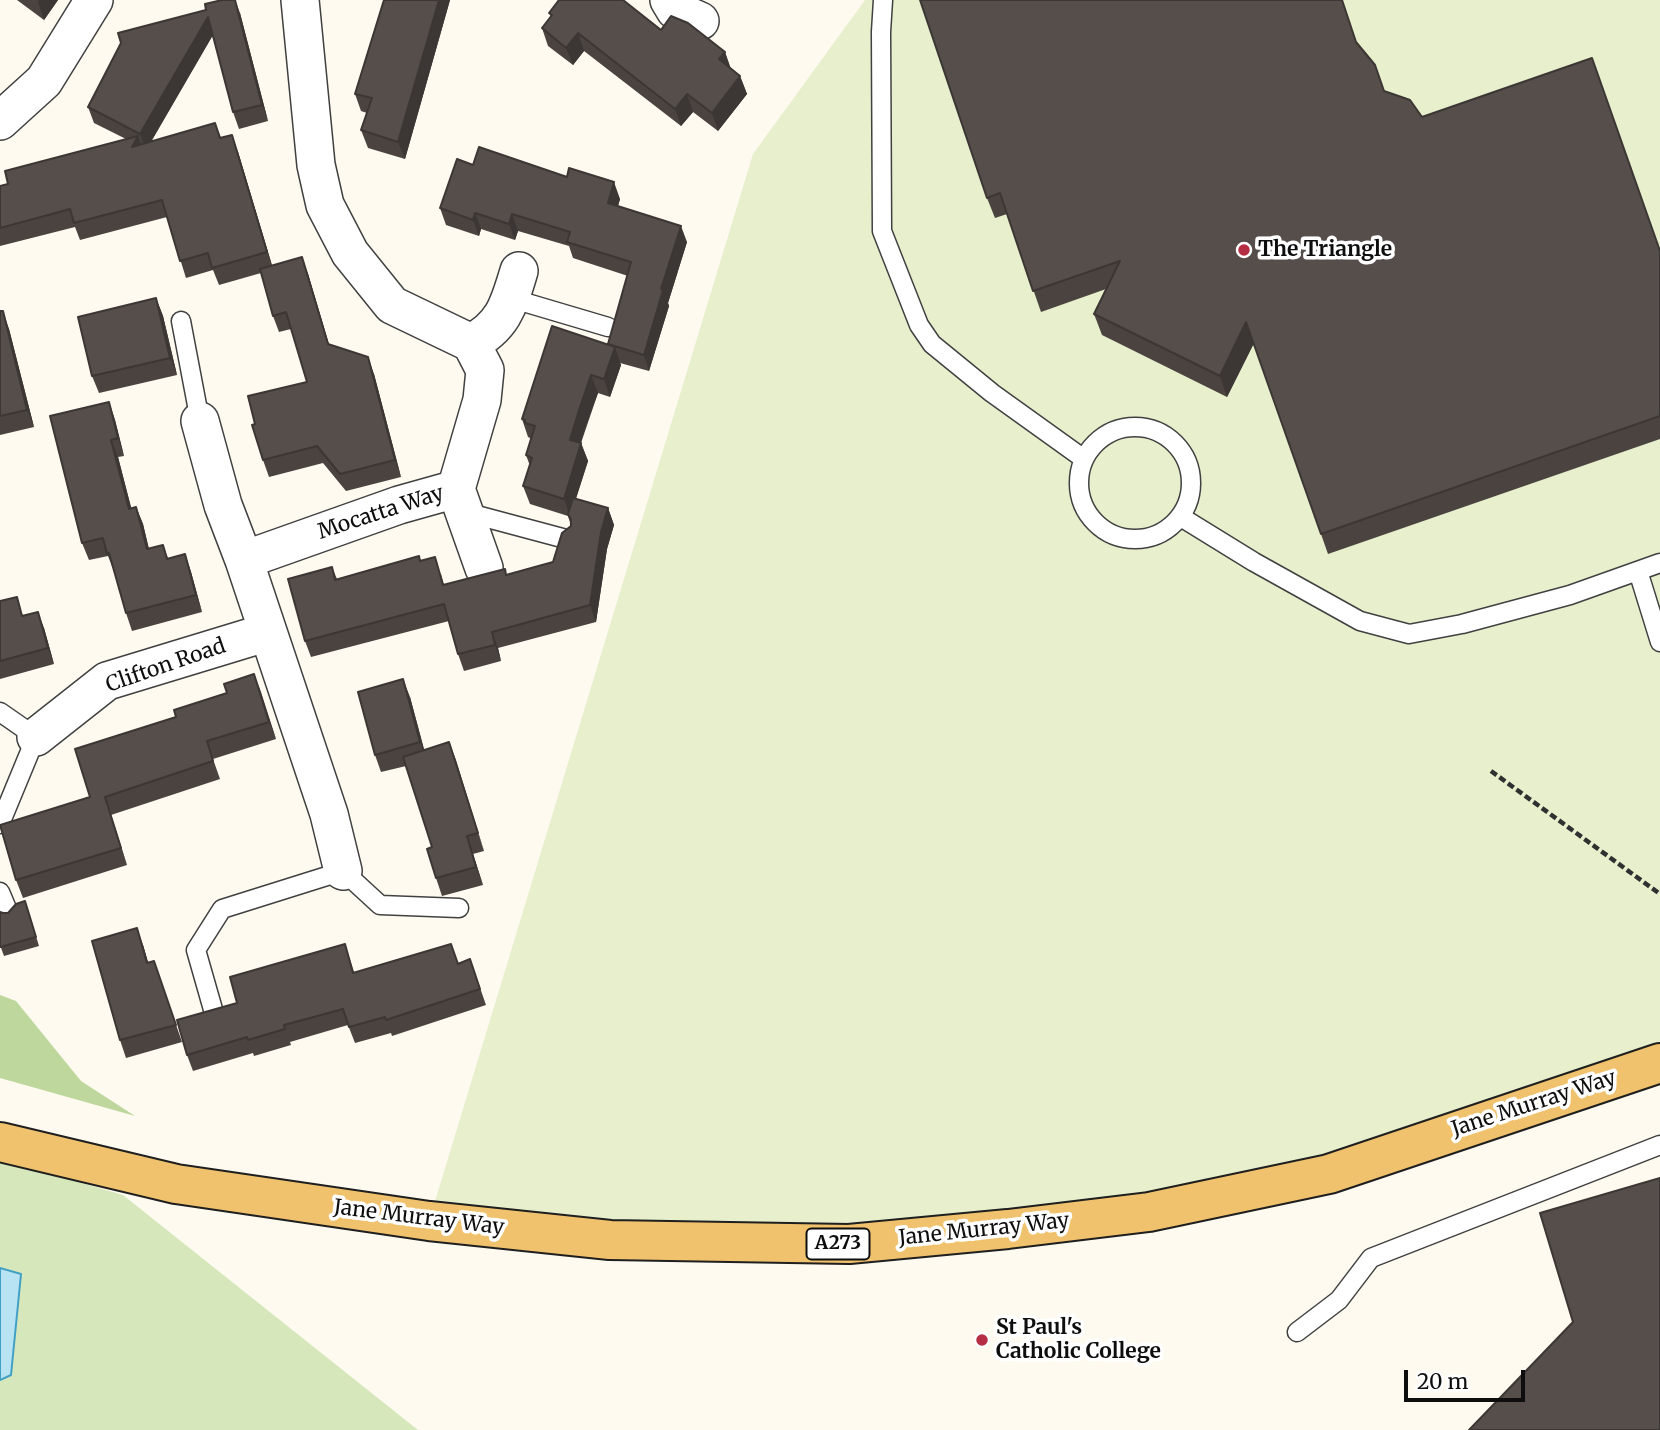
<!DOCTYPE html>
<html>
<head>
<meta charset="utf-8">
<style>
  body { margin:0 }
  #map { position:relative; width:1660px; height:1430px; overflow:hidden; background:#fefaf0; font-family:Merriweather,serif }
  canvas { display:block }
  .scale { position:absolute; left:1404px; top:1370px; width:121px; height:32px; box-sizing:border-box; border:4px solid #0e0e0e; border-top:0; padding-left:9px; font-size:21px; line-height:24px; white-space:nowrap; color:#0e0e0e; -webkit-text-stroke:5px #fff; paint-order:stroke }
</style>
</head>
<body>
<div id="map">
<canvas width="1660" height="1430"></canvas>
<div class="scale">20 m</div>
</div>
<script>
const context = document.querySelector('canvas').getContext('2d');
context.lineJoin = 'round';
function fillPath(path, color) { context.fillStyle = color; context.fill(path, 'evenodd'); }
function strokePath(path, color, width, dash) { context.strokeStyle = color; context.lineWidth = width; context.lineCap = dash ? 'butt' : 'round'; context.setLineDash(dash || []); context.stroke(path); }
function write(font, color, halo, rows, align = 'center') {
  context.font = font + ' Merriweather,serif'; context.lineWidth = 7; context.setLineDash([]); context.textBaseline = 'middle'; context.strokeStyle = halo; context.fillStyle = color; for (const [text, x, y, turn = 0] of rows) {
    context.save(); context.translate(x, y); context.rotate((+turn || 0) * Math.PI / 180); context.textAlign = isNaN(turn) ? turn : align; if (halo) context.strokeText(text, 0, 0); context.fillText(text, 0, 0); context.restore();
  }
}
const green = new Path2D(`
  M0,1159L123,1195L418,1430H0Z`);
const forest = new Path2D(`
  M0,995L16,1001L81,1081L135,1116L0,1078Z`);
const pitch = new Path2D(`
  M865,0H1660V1064L1329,1174L849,1244L429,1221L753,154Z`);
const water = new Path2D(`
  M0,1268L21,1274L11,1375L0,1380Z`);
const path = new Path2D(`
  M1491,771L1660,894`);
const service = new Path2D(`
  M883,0L881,32L882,231L919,325L932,344L992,393L1084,459
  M510,298L608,327
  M181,321L200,421
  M1079 483a56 56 0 1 1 112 0a56 56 0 1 1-112 0Z
  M465,512L566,539
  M1181,517L1254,562L1360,621L1409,634L1462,624L1570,595L1660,563
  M1638,571L1660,642
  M0,712L36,737L0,824
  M0,892L8,911
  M214,1013L196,950L222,909L343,871L380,905L459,908
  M1297,1332L1339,1300L1371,1258L1660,1145`);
const minor = new Path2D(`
  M669,0L675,10L700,21
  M0,121L44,81L94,0
  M471,343C504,326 509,304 519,271
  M200,421L223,505L244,560L329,814L343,871
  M456,489L484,568
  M244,560L399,505L456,489L482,400L485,370L471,343L392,305L350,253L325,205L316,165L300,0
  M36,737L107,681L268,632`);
const primary = new Path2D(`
  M0,1142L176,1184L429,1221L610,1240L849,1244L1008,1229L1149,1212L1329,1174L1660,1063`);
const wall = new Path2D(`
  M17,0H58L44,20Z
  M384,0H450L405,159L368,148L361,130L367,113L361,111L355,94Z
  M240,13L268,121L239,129L233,112L213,35L151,142L215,123L221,138L238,152L272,265L308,274L329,345L374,374L401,477L346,491L323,463L269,477L263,460L255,424L307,382L291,329L279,332L273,316L261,273L219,285L213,270L186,278L167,217L80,240L75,227L0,246V186L8,184L126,139L94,123L88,107Z
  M549,13L661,30L725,52L731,69L740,76L747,94L718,131L693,112L681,126L584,51L573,65L548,46L542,28L551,17Z
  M1357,43L1384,91L1422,117L1660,250V439L1328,554L1254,343L1227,397L1102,335L1094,314L1106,289L1041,312L1007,214L995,218L987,198Z
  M473,165L620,199L618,206L687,242L668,303L669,306L649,371L620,363L621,365L610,397L598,393L581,443L588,461L576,499L608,508L614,525L607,549L596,622L498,648L501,661L464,671L458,654L449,621L311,657L305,641L332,567L337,579L419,556L421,561L441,574L444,585L507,575L553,562L571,526L568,516L530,504L523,486L530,466L526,455L531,440L530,438L528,437L522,419L608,345L628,276L573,258L569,246L518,231L515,240L481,229L479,236L446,225L440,208Z
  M156,298L163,316L177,375L99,393L92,376Z
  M0,311L9,329L34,427L0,435Z
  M109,402L115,420L124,456L118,457L131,508L136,507L143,524L149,549L163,545L168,558L185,554L191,572L202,612L132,631L126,613L114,571L108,556L89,560L82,543Z
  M0,601L44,628L54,664L0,679Z
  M254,674L276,739L213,759L220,779L111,815L127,865L23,898L16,880L90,797L176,717L227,693Z
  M410,697L424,750L449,742L484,851L473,854L483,885L442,896L436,878L432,847L406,766L381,772L375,755Z
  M28,910L39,946L4,956L0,945L3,913Z
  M345,944L354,972L458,963L470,959L486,1005L392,1036L391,1033L355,1043L348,1025L290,1042L291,1045L254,1056L253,1053L193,1071L187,1055L237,1003Z
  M143,945L148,962L154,961L182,1042L126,1058L120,1040Z`);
const shadedWall = new Path2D(`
  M39,0H58L44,20L38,2Z
  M235,0L240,13L268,121L262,105Z
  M439,0H450L405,159L398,142Z
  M208,17L214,33L146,150L140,134Z
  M578,33L584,51L573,65L566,48Z
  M725,52L731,70L719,59Z
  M740,76L747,94L718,131L712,113Z
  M687,94L693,112L681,126L675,109Z
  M232,135L238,152L273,269L267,252Z
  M138,136L144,153L132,147Z
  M614,182L620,199L614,219L608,203Z
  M475,213L481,229L479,236L473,220Z
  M512,214L518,231L515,240L509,224Z
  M681,226L687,242L668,303L669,306L649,371L644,355L661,289Z
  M302,257L308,274L334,361L328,344Z
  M156,298L163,316L177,375L170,358Z
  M3,311L9,329L34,427L27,410Z
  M1246,322L1254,343L1227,397L1220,376Z
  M615,347L621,365L610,397L604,379Z
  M368,357L374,374L401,477L395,460Z
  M591,375L598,393L585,428L577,456L581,443L588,461L570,516L564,499L570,440L579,410Z
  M109,402L115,420L124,456L118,438Z
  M111,440L118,457L136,526L129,509Z
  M136,507L143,524L153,567L147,549Z
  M608,508L614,525L607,549L596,622L590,605L601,532Z
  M185,554L191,572L202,612L196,595Z
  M38,612L44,628L54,664L48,648Z
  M492,632L498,648L501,661L495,645Z
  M254,674L261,692L276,739L269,722Z
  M403,679L410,697L427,760L420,742Z
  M449,742L456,760L484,851L478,833Z
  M105,797L111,815L127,865L121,848Z
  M467,836L473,854L483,885L476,867Z
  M137,928L143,945L153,980L147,963Z`);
const building = new Path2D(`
  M222,0H235L262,105L233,112L208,17L140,134L88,107L121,43L118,33L206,10L205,4Z
  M384,0H439L398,142L361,130L372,98L355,94Z
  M559,0H623L661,30L671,16L688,23L725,52L719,59L740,76L712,113L687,94L675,109L578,33L566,48L542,28L552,15L549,13Z
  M920,0H1342L1356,42L1375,65L1384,91L1410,100L1422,117L1592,58L1660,251V416L1321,534L1246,322L1220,376L1094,314L1120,261L1033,291L1000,193L987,198Z
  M215,123L220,138L232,135L267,252L212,268L208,253L180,261L162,200L74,223L70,209L0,228V186L8,184L5,171L138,136L132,147Z
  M479,147L567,177L569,168L614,182L608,203L681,226L661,289L663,290L644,355L608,344L631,262L567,242L570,232L512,214L509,224L475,213L473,220L440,208L457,159L473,165Z
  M302,257L328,344L368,357L395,460L340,474L317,446L263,460L252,425L255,424L248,396L307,382L286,312L273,316L260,269Z
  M156,298L170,358L92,376L78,317Z
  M0,311H3L27,410L0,416Z
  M552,326L615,347L604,379L591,375L579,410L570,440L581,443L564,499L523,486L532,458L526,455L535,426L525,423V420L522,419Z
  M109,402L118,438L111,440L129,509L136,507L147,549L163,545L167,559L185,554L196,595L126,613L109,553L107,554L103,538L82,543L50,416Z
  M573,498L608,508L601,532L590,605L492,632L495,645L458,654L444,604L305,641L288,579L332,567L335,580L419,556L420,561L435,557L443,585L505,569L506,575L553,562L562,533L571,526V520L568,514Z
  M17,597L22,616L38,612L48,648L0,661V601Z
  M254,674L269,722L207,741L213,761L105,797L121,848L16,880L0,825L90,797L75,749L176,717L174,710L227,693L224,684Z
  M403,679L420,742L375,755L358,692Z
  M449,742L478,833L467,836L476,867L436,878L427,849L432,847L403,757Z
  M25,901L36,937L0,947V912L3,913H8L16,904Z
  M137,928L147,963L154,961L176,1025L120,1040L92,941Z
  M345,944L353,973L451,944L458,964L470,959L480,989L386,1020L385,1017L349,1027L343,1009L284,1025L285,1029L248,1040L247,1037L187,1055L177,1020L237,1003L230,977Z
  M1660,1178V1430H1469L1573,1322L1540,1213Z`);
const markers = [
  [1244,250,7,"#b62e44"],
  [982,1340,7,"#b62e44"]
];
const shields = [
  [838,1244,63]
];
const shieldNames = [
  ["A273",838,1244]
];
const poiNames = [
  ["The Triangle",1258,250],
  ["St Paul's",996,1328],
  ["Catholic College",996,1352]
];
const streetNames = [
  ["Mocatta Way",381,513,-18],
  ["Clifton Road",166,666,-19],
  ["Jane Murray Way",1534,1104,-18],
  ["Jane Murray Way",419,1218,7],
  ["Jane Murray Way",984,1230,-6]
];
fillPath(green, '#d7e7bc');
fillPath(forest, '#bdd79c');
fillPath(pitch, '#e7efcd');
fillPath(water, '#b8e3f3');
strokePath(water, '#43a0c5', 2);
strokePath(service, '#414141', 21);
strokePath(minor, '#414141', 40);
strokePath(primary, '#1f1f1f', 42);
strokePath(path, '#303030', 4.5, [7, 3.5]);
strokePath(service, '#fff', 18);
strokePath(minor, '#fff', 37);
strokePath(primary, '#f0c26e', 38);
fillPath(wall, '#4a4340');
fillPath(shadedWall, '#3c3734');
fillPath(building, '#564e4b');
strokePath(building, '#3c3734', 2);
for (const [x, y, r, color] of markers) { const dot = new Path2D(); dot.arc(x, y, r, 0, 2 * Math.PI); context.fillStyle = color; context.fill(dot); strokePath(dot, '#fff', 2.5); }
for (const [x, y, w] of shields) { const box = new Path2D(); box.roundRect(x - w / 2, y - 15.5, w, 31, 5); context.fillStyle = '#fff'; context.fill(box); strokePath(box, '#0e0e0e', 2); }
write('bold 19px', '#0e0e0e', null, shieldNames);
write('bold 21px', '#0e0e0e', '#fff', poiNames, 'left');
write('21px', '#0e0e0e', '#fff', streetNames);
</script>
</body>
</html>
